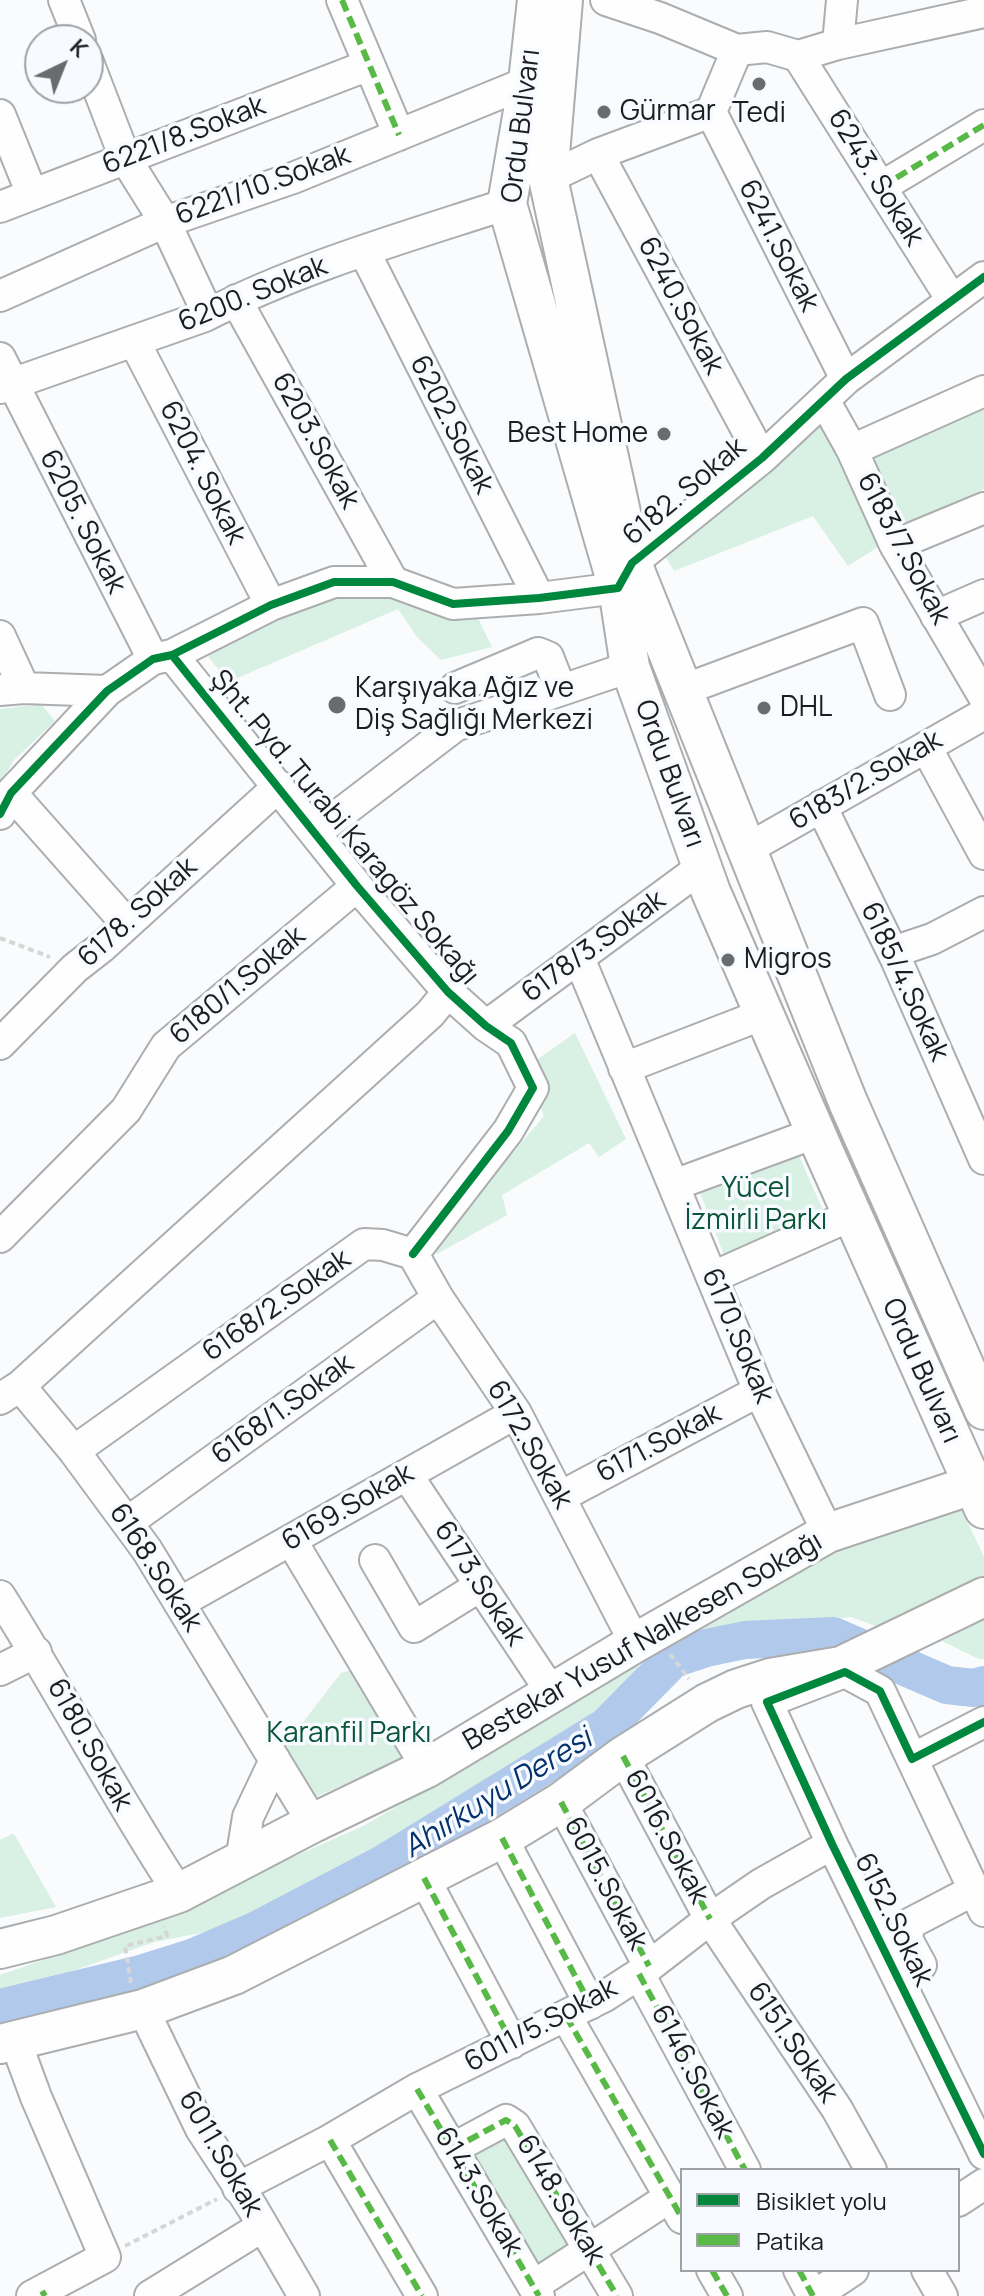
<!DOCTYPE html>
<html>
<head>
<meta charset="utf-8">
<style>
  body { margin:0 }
  #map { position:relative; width:984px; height:2296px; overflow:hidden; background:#f9fbfd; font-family:Manrope,sans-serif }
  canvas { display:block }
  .legend { position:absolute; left:680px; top:2168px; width:280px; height:104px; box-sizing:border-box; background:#f7faff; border:2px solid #9fa2a5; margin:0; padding:10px 14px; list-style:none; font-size:24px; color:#1c1d1e }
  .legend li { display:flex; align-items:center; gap:16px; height:40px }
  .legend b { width:40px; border:2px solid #9fa2a5 }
  .north { position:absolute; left:24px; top:24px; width:80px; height:80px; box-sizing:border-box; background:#f7faff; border:2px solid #9fa2a5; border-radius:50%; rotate:43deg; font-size:22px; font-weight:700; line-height:32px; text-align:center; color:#1c1d1e }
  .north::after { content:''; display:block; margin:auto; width:28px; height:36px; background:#696b6c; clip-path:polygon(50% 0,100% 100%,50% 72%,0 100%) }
</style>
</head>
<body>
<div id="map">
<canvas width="984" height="2296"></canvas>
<ul class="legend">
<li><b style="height:10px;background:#00873e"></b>Bisiklet yolu</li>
<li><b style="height:10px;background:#58b947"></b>Patika</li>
</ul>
<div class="north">K</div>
</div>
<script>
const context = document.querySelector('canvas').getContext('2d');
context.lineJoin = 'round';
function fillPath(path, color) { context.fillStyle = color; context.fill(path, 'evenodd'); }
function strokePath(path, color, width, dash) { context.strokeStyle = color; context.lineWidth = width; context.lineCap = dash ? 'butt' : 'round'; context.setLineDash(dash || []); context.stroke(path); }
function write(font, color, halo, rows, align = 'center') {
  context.font = font + ' Manrope,sans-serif'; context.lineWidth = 7; context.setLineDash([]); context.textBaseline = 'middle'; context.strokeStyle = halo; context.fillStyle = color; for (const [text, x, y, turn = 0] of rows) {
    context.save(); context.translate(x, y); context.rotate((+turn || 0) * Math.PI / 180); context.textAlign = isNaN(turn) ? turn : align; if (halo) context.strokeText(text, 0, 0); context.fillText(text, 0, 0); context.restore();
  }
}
const green = new Path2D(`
  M984,388V489L906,523L861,443Z
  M816,415L886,542L848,566L813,516L674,571L661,549Z
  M380,591L475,612L492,647L441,660L417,637L398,609L228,682L208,656L227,639L330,596Z
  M41,704L55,721L14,760L0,784V709Z
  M575,1033L626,1139L599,1157L589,1143L502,1195L507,1215L437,1254L432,1248L544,1116L525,1068Z
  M797,1151L825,1215L724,1255L699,1190Z
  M960,1506L984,1557V1578L884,1629L851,1617L727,1631L677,1650L683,1636L862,1534Z
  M984,1617V1659H979L942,1641Z
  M635,1661L641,1672L597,1716L521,1770L452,1809L221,1929L154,1942L0,1997V1975L129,1930L363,1826L461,1770L560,1704Z
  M360,1668L408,1756L313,1798L283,1748L341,1673Z
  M12,1834H14L56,1907L0,1918V1840Z
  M507,2124L577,2243L535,2270L465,2150Z`);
const river = new Path2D(`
  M0,2008L141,1974L192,1958L255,1931L385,1863L606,1727L673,1659L706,1648L745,1640L833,1636L947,1685L974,1688L984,1685`);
const path = new Path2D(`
  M0,938L50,957
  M670,1654L689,1679
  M131,1983L125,1946L167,1936L164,1926
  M125,2246L217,2199`);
const minor = new Path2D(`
  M64,0L80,40
  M342,0L399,135
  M606,0L660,18L737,50L767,47L798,56L838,44L984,12
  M838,44L842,0
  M798,56L952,300
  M88,62L125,158L165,222L208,314
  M711,112L846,379
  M0,115L32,194
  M598,154L762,458
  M548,178L598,154L711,112L737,50
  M881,187L984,125
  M0,207L369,65
  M364,251L539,598
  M0,296L165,222L293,178L528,82
  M236,300L393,582
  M134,341L271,605
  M0,358L153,659
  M0,388L205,316C300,267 406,237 507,204
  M824,400L852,450L895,545L984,697
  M852,450L984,391
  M895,545L984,508
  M936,616L984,595
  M0,636L24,688
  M172,655L357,886L448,992L486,1026L511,1043L533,1088L508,1131L413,1254
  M455,688L538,653L548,657L561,690
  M0,690L24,688L107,691
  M683,690L863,623L890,695
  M926,747L984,854
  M11,793L127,924
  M821,806L896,959L984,1159
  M0,814L11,793L107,691L153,659L172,655L271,605L334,582H393L453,604L539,598L618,588L632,563L762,458L846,379L984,277
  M315,833L455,726L630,667
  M747,849L984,714
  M893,952L932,939L984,912
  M579,958L759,1391L828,1533
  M486,1026L702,867
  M0,1044L75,968L102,947L279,786
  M624,1068L764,1014
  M674,1185L815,1133
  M0,1237L126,1110L166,1046L357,886
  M413,1254L438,1298L516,1413L635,1643
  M713,1277L852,1215
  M20,1386L74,1451L147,1550L313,1823
  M0,1399L20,1386L430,1014L448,992
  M74,1451L364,1244L383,1245L413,1254
  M407,1475L552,1693
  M560,1497L759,1391
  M128,1522L438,1298
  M291,1540L427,1768
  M375,1560L414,1627L480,1586
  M0,1596C62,1694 115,1796 179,1893
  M179,1603L516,1413
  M0,1670L36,1652
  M984,1722L912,1759L880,1691L845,1672L767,1702L832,1844L984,2154
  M623,1756L710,1919L837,2109L871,2170
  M912,1759L984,1911
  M561,1802L649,1966
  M502,1838L590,2004
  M241,1861L248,1817L275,1760
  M424,1878L512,2043
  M921,1965L908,1941L907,1925L974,1890
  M639,1974L745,2170
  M143,2009L201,2129L252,2207L304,2296
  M566,2016L682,2218
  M15,2040L36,2097L105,2257L32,2296
  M417,2089L539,2296
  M330,2140L422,2296
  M452,2149L506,2120L515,2126L617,2296
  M238,2188L330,2140L417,2089L605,1996L639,1974L710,1919L761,1884L832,1844
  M958,2201L984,2184
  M712,2270L727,2296
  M799,2270L813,2296
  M927,2270L942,2296
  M533,2286L670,2197
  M150,2296L263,2226
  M814,2296L853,2270`);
const major = new Path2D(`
  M537,0L528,82L507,204L618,588L630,667L711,892L825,1154L984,1509
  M563,0L548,178L632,563L848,1102L984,1410
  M0,1949L56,1935L179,1893L313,1823L427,1768L635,1643L828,1533L984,1481
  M0,2044L143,2009L234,1975L502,1838L561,1802L623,1756L707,1703L736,1689L770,1678L841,1666L984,1597`);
const quiet = new Path2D(`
  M342,0L399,135
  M881,187L984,125
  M623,1756L710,1919
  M561,1802L649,1966
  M502,1838L590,2004
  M424,1878L512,2043
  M639,1974L745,2170
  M566,2016L682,2218
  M417,2089L539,2296
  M330,2140L422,2296
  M452,2149L506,2120L515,2126L617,2296
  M712,2270L727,2296
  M799,2270L813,2296
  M42,2291L45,2296`);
const cycleway = new Path2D(`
  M172,655L357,886L448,992L486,1026L511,1043L533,1088L508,1131L413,1254
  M0,814L11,793L107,691L153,659L172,655L271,605L334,582H393L453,604L539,598L618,588L632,563L762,458L846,379L984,277
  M984,1722L912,1759L880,1691L845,1672L767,1702L832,1844L984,2154`);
const markers = [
  [759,84,8,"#696b6c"],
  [604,112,8,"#696b6c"],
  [664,434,8,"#696b6c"],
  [337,705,10,"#696b6c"],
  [764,708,8,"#696b6c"],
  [728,960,8,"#696b6c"]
];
const poiNames = [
  ["Gürmar",620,112],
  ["Tedi",759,114,"center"],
  ["Best Home",648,434,"right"],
  ["Karşıyaka Ağız ve",355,689],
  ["Diş Sağlığı Merkezi",355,721],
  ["DHL",780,708],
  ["Migros",744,960]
];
const streetNames = [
  ["Ordu Bulvarı",522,126,-83],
  ["6221/8.Sokak",184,136,-21],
  ["6243. Sokak",875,178,58],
  ["6221/10.Sokak",263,186,-20],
  ["6241.Sokak",778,246,63],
  ["6200. Sokak",253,295,-22],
  ["6240.Sokak",680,306,62],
  ["6202.Sokak",451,425,63],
  ["6203.Sokak",315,441,61],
  ["6204. Sokak",202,473,63],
  ["6182. Sokak",685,492,-40],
  ["6205. Sokak",82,522,63],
  ["6183/7.Sokak",903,549,62],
  ["Ordu Bulvarı",669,774,70],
  ["6183/2.Sokak",866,781,-30],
  ["Şht. Pyd. Turabi Karagöz Sokağı",344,828,50],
  ["6178. Sokak",138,913,-42],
  ["6178/3.Sokak",594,947,-36],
  ["6185/4.Sokak",904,982,65],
  ["6180/1.Sokak",238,986,-40],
  ["6168/2.Sokak",277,1306,-35],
  ["6170.Sokak",737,1336,67],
  ["Ordu Bulvarı",921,1371,66],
  ["6168/1.Sokak",283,1410,-36],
  ["6171.Sokak",659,1444,-28],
  ["6172.Sokak",529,1445,60],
  ["6169.Sokak",348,1508,-30],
  ["6168.Sokak",155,1568,57],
  ["6173.Sokak",479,1584,57],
  ["Bestekar Yusuf Nalkesen Sokağı",643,1642,-30],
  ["6180.Sokak",89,1745,61],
  ["6016.Sokak",666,1837,62],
  ["6015.Sokak",605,1884,62],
  ["6152.Sokak",893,1920,64],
  ["6011/5.Sokak",541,2026,-28],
  ["6151.Sokak",792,2043,56],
  ["6146.Sokak",692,2072,62],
  ["6011.Sokak",220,2154,60],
  ["6143.Sokak",478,2192,59],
  ["6148.Sokak",560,2200,59]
];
const parkNames = [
  ["Yücel",756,1189],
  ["İzmirli Parkı",756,1221],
  ["Karanfil Parkı",349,1734]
];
const waterNames = [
  ["Ahırkuyu Deresi",498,1794,-32]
];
fillPath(green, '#d9f0e4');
strokePath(river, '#b1c9eb', 38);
strokePath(minor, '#abadaf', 34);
strokePath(major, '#abadaf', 42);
strokePath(path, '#d5d6d6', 4, [6, 4]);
strokePath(minor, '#fefeff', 30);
strokePath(major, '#fefeff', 38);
strokePath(quiet, '#58b947', 6, [12, 6]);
strokePath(cycleway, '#00873e', 8);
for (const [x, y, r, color] of markers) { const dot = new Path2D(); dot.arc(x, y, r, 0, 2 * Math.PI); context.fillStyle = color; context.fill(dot); strokePath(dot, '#f7faff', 3); }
write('28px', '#1c1d1e', '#f7faff', poiNames, 'left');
write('28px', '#1c1d1e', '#f7faff', streetNames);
write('28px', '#0a5535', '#f7faff', parkNames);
write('italic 30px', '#043169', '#f7faff', waterNames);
</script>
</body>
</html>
